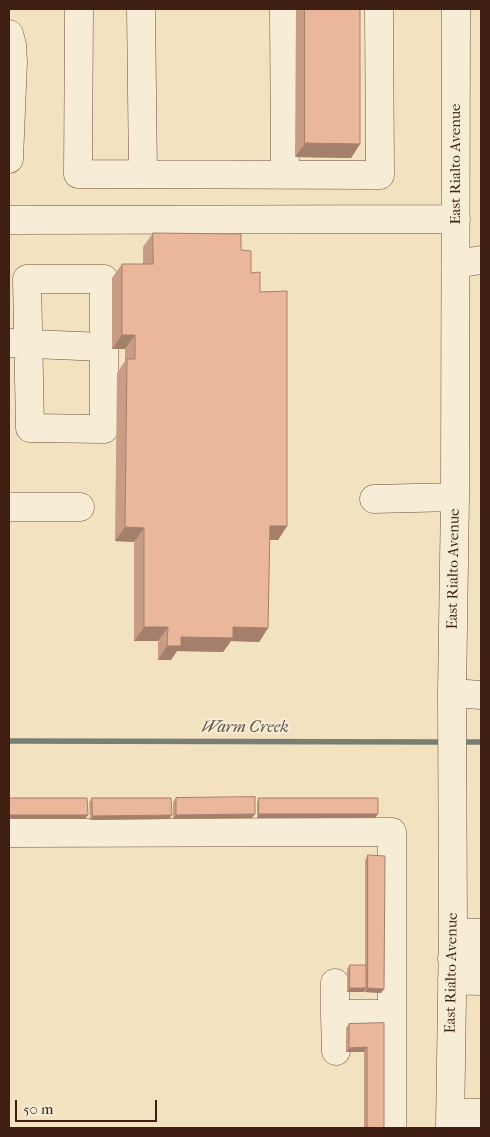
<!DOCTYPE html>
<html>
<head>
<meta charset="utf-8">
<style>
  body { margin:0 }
  #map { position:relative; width:490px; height:1137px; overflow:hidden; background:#f3e2c0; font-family:"IM FELL French Canon",serif }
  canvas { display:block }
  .frame { position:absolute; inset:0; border:10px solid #3f1f12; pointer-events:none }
  .scale { position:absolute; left:15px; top:1100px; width:142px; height:22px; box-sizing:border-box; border:2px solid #3f1f12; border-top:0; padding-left:6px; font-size:15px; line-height:18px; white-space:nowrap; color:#3f1f12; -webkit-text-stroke:4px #f7ecd6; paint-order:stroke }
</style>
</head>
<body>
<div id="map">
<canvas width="490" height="1137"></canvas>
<div class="frame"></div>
<div class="scale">50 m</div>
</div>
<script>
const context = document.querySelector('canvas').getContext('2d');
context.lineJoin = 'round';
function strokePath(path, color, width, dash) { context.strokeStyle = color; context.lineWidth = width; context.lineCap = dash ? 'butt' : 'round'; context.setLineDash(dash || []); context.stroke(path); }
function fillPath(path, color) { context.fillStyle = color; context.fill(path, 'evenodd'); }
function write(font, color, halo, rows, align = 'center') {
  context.font = font + ' "IM FELL French Canon",serif'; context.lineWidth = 4; context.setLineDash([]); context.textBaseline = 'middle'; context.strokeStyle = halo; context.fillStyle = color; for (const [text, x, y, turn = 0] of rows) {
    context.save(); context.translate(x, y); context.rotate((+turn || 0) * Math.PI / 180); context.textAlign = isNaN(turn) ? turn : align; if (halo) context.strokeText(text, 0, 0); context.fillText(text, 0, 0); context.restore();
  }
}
const stream = new Path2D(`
  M9,741L444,742
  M458,742H481`);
const minor = new Path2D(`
  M79,9L78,174L380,175L379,9
  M141,9L143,174
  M284,9L285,174
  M9,34L12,45L13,62L9,159
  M9,220L456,219
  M456,264L481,260
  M27,279H104V429L30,428Z
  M9,343L103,347
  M374,499L455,497
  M9,507H80
  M452,693L481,695
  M9,833L392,832V1128
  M453,932L481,933
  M452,959L481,960
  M452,980L481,981
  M335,983V1014
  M336,1051L335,1014H392
  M450,1113H481
  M450,1128L453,932L452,693L455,497L456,9`);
const wall = new Path2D(`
  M296,9H360V144L351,158L295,157Z
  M153,233L241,250L260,292L287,526L278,540H270L268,628L259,642L231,641L223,652L177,651L171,660H158V641H134V542L115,541L117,373L125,361V349H112V278L122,264H143V247Z
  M92,798L169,819L90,820L89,803Z
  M176,798L252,818L173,819V802Z
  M259,798L375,818H257V802Z
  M368,855L384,989L381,993L365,992V989L364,992H347V969L350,965H365V860Z
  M384,1023V1128H364V1052H346V1028L349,1024Z`);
const shadedWall = new Path2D(`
  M305,143L360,144L351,158L295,157Z
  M122,335H135L125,349H112Z
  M270,526H287L278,540H260Z
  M125,527L144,528L134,542L115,541Z
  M144,627H168L158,641H134Z
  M233,627L268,628L259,642L231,641L223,652L177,651L171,660H158L167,646L181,637Z
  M255,814L252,818L173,819L176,815Z
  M259,814H378L375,818H257Z
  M9,815H88L85,819H9Z
  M172,815L169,819L90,820L93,816Z
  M350,988H366L364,992H347Z
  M368,988L384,989L381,993L365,992Z
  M367,1047L364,1052H346L349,1048Z`);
const building = new Path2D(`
  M305,9H360V144L305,143Z
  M153,233L241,234V250L251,251V273L260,272V292L287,291V526H270L268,628L233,627V638L181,637V646H167L168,627H144V528L125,527L127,359H135V335H122V264H153Z
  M255,797V814L176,815V798Z
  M9,798H87L88,815H9Z
  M92,798H171L172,815L93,816Z
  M259,798H378V814H259Z
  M368,855L385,856L384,989L368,988Z
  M350,965H366V988H350Z
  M384,1023V1128H367V1047L349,1048V1024Z`);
const streetNames = [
  ["East Rialto Avenue",456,164,-90],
  ["East Rialto Avenue",454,569,-89],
  ["East Rialto Avenue",452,973,-89]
];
const waterNames = [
  ["Warm Creek",245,728]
];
strokePath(stream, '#777e74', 5.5);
strokePath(minor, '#6c503e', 29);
strokePath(minor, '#f7ecd6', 28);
fillPath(wall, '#c99d85');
fillPath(shadedWall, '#a4806c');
fillPath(building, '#eab79b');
strokePath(building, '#a4806c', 1);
write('15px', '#3f1f12', '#f7ecd6', streetNames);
write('italic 16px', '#5b4e43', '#f7ecd6', waterNames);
</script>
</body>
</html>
